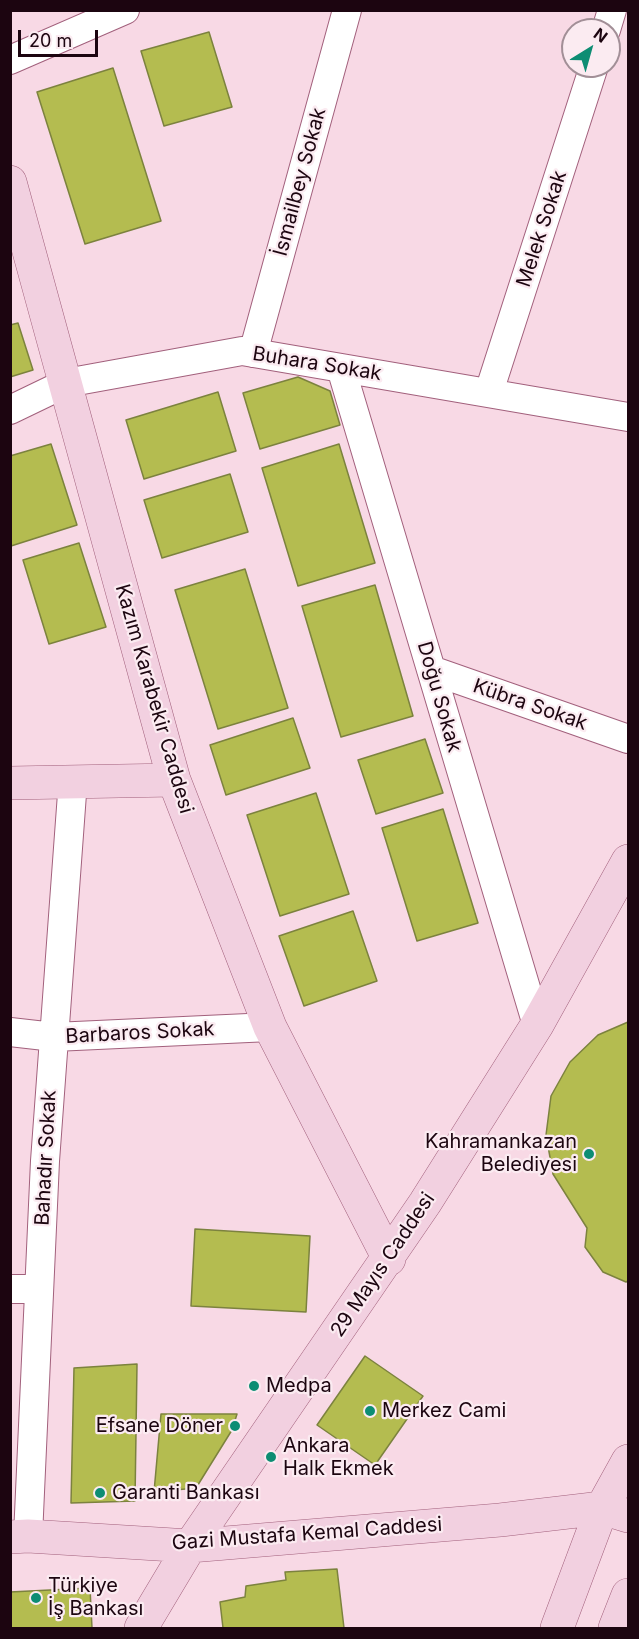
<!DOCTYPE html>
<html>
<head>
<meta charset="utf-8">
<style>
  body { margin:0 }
  #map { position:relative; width:639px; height:1639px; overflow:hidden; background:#f8d9e5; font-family:Inter,sans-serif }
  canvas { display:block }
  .frame { position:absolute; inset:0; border:12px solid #1c0510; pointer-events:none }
  .north { position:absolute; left:561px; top:18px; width:60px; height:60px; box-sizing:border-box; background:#fbebf1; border:2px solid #a28f97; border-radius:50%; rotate:37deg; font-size:16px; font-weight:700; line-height:24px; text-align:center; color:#1c0510 }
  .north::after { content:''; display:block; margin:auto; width:21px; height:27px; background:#0d8d73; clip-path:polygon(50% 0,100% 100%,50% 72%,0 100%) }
  .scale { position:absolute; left:18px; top:30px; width:80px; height:27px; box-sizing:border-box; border:3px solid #1c0510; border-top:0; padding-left:8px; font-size:18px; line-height:21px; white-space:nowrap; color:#1c0510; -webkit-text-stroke:4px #fbebf1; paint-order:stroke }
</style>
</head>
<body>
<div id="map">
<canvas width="639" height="1639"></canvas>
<div class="frame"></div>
<div class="north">N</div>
<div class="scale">20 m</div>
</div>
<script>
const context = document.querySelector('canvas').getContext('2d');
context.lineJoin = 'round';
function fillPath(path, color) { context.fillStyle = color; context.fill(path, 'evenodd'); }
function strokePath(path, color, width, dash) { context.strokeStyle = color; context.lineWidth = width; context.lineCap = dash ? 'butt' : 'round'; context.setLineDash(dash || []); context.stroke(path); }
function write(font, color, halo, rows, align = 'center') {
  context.font = font + ' Inter,sans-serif'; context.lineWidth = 4.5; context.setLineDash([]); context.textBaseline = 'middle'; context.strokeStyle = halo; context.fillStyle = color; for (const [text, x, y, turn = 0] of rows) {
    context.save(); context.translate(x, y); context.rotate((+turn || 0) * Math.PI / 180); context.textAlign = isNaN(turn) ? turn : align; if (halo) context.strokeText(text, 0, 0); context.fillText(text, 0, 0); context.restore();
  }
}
const building = new Path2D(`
  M209,32L232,107L164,126L141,51Z
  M113,68L161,221L85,244L37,92Z
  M18,323L33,370L10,377V325Z
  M298,377L330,391L340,425L260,449L243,393Z
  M218,392L236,451L144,479L126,420Z
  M51,444L77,525L11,546L10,456Z
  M339,444L375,563L298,586L262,468Z
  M230,474L248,532L162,558L144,500Z
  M79,543L106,627L49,644L23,560Z
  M245,569L288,708L218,729L175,590Z
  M375,585L413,716L341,737L302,606Z
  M293,718L310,768L226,795L210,745Z
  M425,739L443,793L376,814L358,760Z
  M316,793L349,894L280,916L247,815Z
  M443,809L478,923L417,941L382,828Z
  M353,911L377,981L304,1006L279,936Z
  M628,1022V1281L626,1282L603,1272L585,1247L587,1228L553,1174L546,1135L551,1096L570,1062L598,1035Z
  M195,1229L310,1236L306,1312L191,1306Z
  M365,1356L423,1396L375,1465L317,1425Z
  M137,1364L135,1501L71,1503L74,1368Z
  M161,1414H237L232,1430L196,1488L154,1492Z
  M337,1569L344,1628H223L220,1602L245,1597L246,1586L286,1580L285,1572Z
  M90,1588L92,1628H10V1592Z`);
const street = new Path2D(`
  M606,30L612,10
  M10,60L125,10
  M253,353L347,10
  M341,368L537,1025
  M489,392L594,66
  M10,410L66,383L242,351L628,417
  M431,670L628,739
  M10,1032L54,1037L270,1027
  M10,1289H39
  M28,1536L45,1161L73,780`);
const secondary = new Path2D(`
  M10,182L174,780L270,1027L389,1259
  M10,783L174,780
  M10,1537L28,1536L190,1546L500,1520L602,1508L628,1516
  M141,1628L190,1546L425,1203L537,1025L628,861
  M557,1628L602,1508L628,1461
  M615,1628L628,1595`);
const markers = [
  [589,1154,6,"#0d8d73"],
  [254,1386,6,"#0d8d73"],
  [370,1411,6,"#0d8d73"],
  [235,1426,6,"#0d8d73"],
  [271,1457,6,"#0d8d73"],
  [100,1493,6,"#0d8d73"],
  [36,1598,6,"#0d8d73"]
];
const streetNames = [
  ["İsmailbey Sokak",300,182,-75],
  ["Melek Sokak",542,229,-72],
  ["Buhara Sokak",317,364,9],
  ["Doğu Sokak",439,697,74],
  ["Kazım Karabekir Caddesi",154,699,74],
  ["Kübra Sokak",530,705,19],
  ["Barbaros Sokak",140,1033,-3],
  ["Bahadır Sokak",46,1158,-87],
  ["29 Mayıs Caddesi",383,1265,-56],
  ["Gazi Mustafa Kemal Caddesi",307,1534,-4]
];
const poiNames = [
  ["Kahramankazan",577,1142,"right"],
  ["Belediyesi",577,1165,"right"],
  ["Medpa",266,1386],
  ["Merkez Cami",382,1411],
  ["Efsane Döner",223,1426,"right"],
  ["Ankara",283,1446],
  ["Halk Ekmek",283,1469],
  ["Garanti Bankası",112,1493],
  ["Türkiye",48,1586],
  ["İş Bankası",48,1609]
];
fillPath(building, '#b4bc50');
strokePath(building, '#7c823e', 1.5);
strokePath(street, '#a2607c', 30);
strokePath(secondary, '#a2607c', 34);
strokePath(street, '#fff', 28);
strokePath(secondary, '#f2d0e0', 33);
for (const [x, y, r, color] of markers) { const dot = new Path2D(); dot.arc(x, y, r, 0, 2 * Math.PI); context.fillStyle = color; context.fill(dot); strokePath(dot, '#fbebf1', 2); }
write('20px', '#1c0510', '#fbebf1', streetNames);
write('20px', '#1c0510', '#fbebf1', poiNames, 'left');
</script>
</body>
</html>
